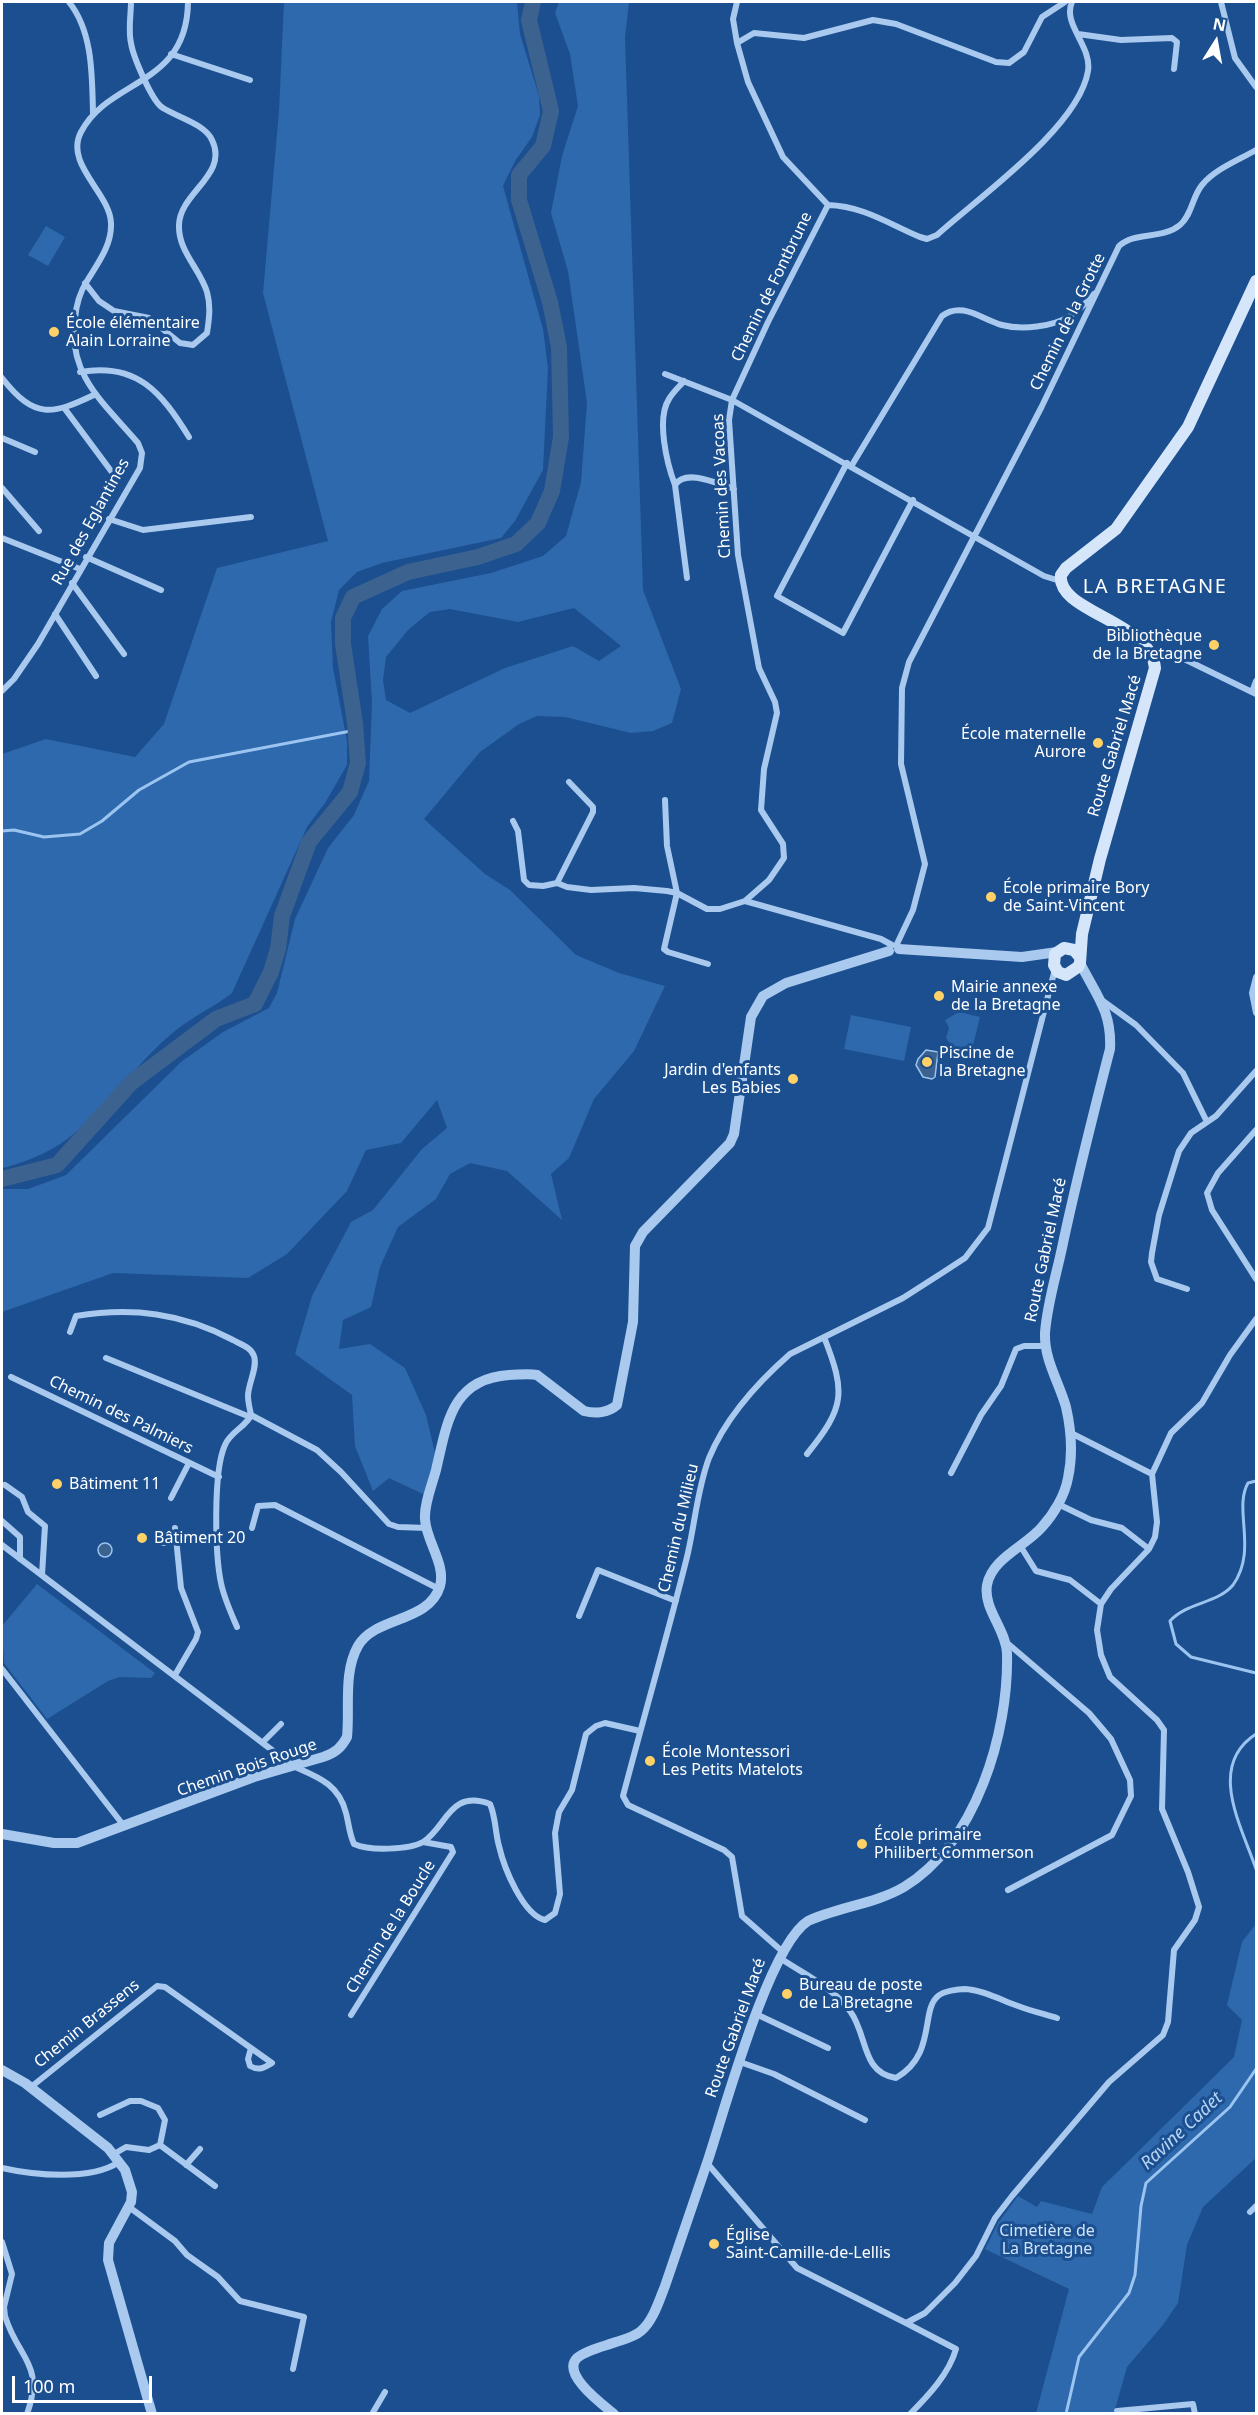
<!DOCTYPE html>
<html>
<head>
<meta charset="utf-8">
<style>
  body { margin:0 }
  #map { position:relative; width:1258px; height:2415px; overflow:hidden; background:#1b4f8f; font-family:"Noto Sans",sans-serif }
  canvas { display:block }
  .frame { position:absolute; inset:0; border:3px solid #fff; pointer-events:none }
  .north { position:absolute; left:1186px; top:12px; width:60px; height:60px; -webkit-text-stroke:4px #1b4f8f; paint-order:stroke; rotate:11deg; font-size:16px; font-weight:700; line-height:24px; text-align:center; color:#fff }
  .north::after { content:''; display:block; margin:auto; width:21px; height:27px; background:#fff; clip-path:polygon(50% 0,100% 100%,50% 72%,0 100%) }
  .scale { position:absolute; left:12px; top:2376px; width:140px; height:27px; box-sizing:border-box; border:3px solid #fff; border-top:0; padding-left:8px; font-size:18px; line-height:21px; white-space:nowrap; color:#fff; -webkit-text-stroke:4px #1b4f8f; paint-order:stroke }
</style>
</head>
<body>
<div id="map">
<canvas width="1258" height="2415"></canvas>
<div class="frame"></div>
<div class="north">N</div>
<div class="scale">100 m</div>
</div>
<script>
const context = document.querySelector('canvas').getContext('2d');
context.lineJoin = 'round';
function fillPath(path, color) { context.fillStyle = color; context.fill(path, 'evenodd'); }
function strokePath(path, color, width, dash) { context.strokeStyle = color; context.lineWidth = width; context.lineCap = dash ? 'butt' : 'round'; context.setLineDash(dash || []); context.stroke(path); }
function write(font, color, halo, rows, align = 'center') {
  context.font = font + ' "Noto Sans",sans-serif'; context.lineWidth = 6; context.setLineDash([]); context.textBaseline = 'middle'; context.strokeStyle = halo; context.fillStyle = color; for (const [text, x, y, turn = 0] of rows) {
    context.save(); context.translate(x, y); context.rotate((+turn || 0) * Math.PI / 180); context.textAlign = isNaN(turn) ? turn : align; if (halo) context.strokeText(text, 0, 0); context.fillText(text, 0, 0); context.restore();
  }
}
const green = new Path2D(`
  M284,2H517L520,34L539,96L540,115L532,137L515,161L503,186L543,329L548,368L543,470L515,521L501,538L382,563L357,572L339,590L331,622L333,668L347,741V765L325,803L307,827L232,993C214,1007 192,1017 175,1031C123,1073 93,1137 28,1160C19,1163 10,1167 2,1168V754L46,739L135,757L164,724L217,568L328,541L263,293L279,111Z
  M559,2H629L625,37L643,590L681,689L672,723L653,731L631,733L565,717L537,716L519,724L480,752L424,819L485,874L510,890L576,955L619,973L665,986L634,1051L594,1099L569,1158L551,1174L562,1220L507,1171L470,1163L450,1174L436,1199L398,1227L380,1267L371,1307L343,1320L339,1349L370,1344L405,1368L426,1415L435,1453L427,1496L389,1478L373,1491L355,1446L352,1395L295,1354L312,1296L351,1222L373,1210L422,1149L447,1128L437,1100L401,1143L366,1150L347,1191L287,1254L248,1278L113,1273L2,1312V1189H28L66,1175L181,1062L223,1032L269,1008L277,993L295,919L328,848L354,815L369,781L372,702L368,636L382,609L402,591L491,573L543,556L566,536L581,482L587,403L568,271L551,213L562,156L578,106L570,54L555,13ZM574,608L621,646L599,661L573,646L505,668L410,713L386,700L383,680L386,657L408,630L430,612L450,609L518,622Z
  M46,226L65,237L48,266L28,255Z
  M959,1012L980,1017L970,1058L952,1053L953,1048L946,1038L949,1028L945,1020Z
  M851,1015L911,1027L904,1061L844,1049Z
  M37,1584L155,1673L151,1678L120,1677L108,1681L47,1719L4,1663L2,1626Z
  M1256,1924V2158L1203,2207L1187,2245L1178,2303L1163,2325L1127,2367L1114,2413H1036L1069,2289L985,2249L998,2223L1018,2196L1037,2207L1041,2201L1092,2214L1102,2187L1234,2057L1242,2020L1227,2005L1242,1942Z`);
const water = new Path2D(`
  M926,1050L938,1052L935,1077L932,1079L923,1077L916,1065L918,1059Z
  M98 1550a7 7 0 1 1 14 0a7 7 0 1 1-14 0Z`);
const stream = new Path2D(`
  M2,831L14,830L44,837L80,834L102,821L139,790L189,762L356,730
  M1256,1481L1248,1483C1233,1509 1258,1550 1233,1585C1217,1604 1187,1602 1170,1621L1176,1644L1191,1657L1256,1673
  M1256,1734C1206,1766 1242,1827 1256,1869
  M1066,2414L1079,2357L1129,2293L1135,2275L1141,2206L1146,2183L1230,2107L1256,2069`);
const river = new Path2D(`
  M2,1179L57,1165L132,1082L216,1019L255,1004L271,972L278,949L282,916L309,842L350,792L358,763L355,723L343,644V618L353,597L408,572L478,557L516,544L538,523L552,491L561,437L559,347L550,302L519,200V175L543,146L551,111L529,20L533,2`);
const minor = new Path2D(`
  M69,2C93,32 92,76 93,113
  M737,2L733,19L737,43
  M1221,2L1235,58L1256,87
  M1078,34L1121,40L1172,38L1177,42L1174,69
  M171,54L250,80
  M828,205C863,206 889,224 920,237L927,239L937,235C979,197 1079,127 1088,71C1092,46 1062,24 1072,2
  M85,283L99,301L114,311L149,318L180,343L193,345L207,333C209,320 211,306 207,292C200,269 178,251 179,225C180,192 229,175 212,140C205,124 177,117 163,108C152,102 133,56 131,43C128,30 131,14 131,2
  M80,372C137,362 161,392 189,437
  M665,374L732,400L1044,576L1060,581
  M2,378C35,420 52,415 96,394
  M65,409L114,475
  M2,438L35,452
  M847,463L777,596L843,633L913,500
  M852,465L942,316C962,301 981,319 1002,325C1021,330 1053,327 1070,316C1079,311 1087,302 1094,294
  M675,485C667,464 656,419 669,399C673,392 679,387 684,381
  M2,488L39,531
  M109,519L143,530L251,517
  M2,538L80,569
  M86,557L161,590
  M687,578L675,485C686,468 718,484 734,489
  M72,583L124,654
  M55,614L96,676
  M1150,651L1180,657L1256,694
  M2,691L14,679L38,644L140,468L142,453L138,443C105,404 67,375 75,319C76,306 80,292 87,281C98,263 112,245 111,223C110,193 64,164 81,132C109,78 187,87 188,2
  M1252,692L1256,681
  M569,782L593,807V812L557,883L567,887L591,890L634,888L667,891L677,893L707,909H720L745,901L881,939L892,945
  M665,800L667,846L677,893L664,949L668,952L708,964
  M513,821L518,831L524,880L529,885L543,886L557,883
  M745,901L769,880L784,858L783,844L761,810L764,769L777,713L775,702L759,668L738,555L729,420L732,400L768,322L828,205L783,157L748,82L737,43L754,33L804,38L873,20L896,24L996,62L1009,63L1024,52L1042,17L1065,2
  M896,946L913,910L925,864L901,764L902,688L909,662L1041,408L1119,246C1136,231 1162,240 1180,225C1192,215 1192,197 1202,185C1215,169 1239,160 1256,150
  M1256,977L1252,993L1256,1013
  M1103,1001L1136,1025L1183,1073L1207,1122
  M1256,1130L1218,1173L1207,1193L1212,1210L1256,1279
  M1187,1289L1157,1279L1151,1262L1152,1253L1159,1215L1179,1151L1191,1133L1216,1116L1256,1071
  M70,1332L76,1316C132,1307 182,1313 233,1340C240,1344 251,1347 254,1356C258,1367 248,1384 248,1396C248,1403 250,1409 251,1415
  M106,1358L250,1417
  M11,1377L219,1477
  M251,1415L317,1450L341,1472L389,1524L398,1527L427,1528
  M1071,1433L1152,1474
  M807,1454C845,1407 846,1393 824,1337
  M951,1473L981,1415L1001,1386L1016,1349L1024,1346H1045
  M5,1485L22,1497L28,1512L45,1526L42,1575
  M171,1498L189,1463
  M1058,1504L1091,1520L1122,1528L1149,1549
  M2,1521L20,1537V1559
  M252,1528L258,1506L275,1505L439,1589
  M162,1543L175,1542
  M2,1545L293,1766C318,1777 339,1784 346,1813C349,1824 349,1833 354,1844C369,1851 409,1850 423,1842C447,1827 449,1789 490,1804C496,1818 495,1832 499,1846C504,1868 523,1915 545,1920L555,1913L560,1894L555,1833L559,1812L572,1790L586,1734L596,1726L605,1723L640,1731
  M1021,1547L1036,1571L1070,1580L1101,1604
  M579,1616L598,1570L676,1601
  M237,1627C231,1613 224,1598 221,1583C215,1554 213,1471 225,1445C231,1431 246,1427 251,1415
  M1006,1642L1089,1713L1111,1739L1130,1780L1131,1796L1112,1835L1008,1890
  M2,1669L124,1826
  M175,1675L196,1639L198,1632L181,1588L175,1528
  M263,1742L281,1724
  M783,1952L742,1916L732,1857L724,1850L628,1805L623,1796C644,1716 667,1637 687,1557C695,1524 697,1490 709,1458C726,1417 757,1383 790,1354L903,1298L942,1273L965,1258L988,1228L1055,969
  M780,1958C802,1973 834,1988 850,2011C868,2035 861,2073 896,2078C937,2054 920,2011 938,1996C944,1991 958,1989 965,1989C983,1990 1001,2000 1018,2006C1031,2011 1044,2014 1057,2018
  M756,2014L828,2048
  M351,2015L453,1852L451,1847L423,1842
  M740,2062L774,2074L865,2120
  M31,2087L157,1986L165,1987L272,2063C264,2068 259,2071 250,2066L248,2059L251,2048
  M100,2115L130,2101H141L158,2108L165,2120L160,2145L149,2150L126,2147L114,2154
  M160,2145L215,2186
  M707,2163L797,2268L906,2323L925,2313L955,2283L976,2256L995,2218L1012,2196L1109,2082L1163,2035L1168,2022L1174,1950L1195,1920L1199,1907L1188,1872L1162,1809L1164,1730L1157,1720L1110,1677L1101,1655L1097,1630L1101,1604L1111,1589L1149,1549L1155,1537L1157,1522L1152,1474L1171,1433L1202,1403L1230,1355L1256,1319
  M186,2165L200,2149
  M2,2168C33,2175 91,2181 119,2162
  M129,2207L175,2241L187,2255L218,2277L240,2301L304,2317L293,2369
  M1250,2212L1256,2206
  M2,2242L12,2274L4,2307L5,2316C18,2359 45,2363 27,2414
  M906,2323L956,2349C949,2374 928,2396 910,2414
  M1117,2411L1193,2404L1195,2414
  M372,2414L385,2392`);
const tertiary = new Path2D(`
  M899,949L1022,957L1057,952
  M2,1834L54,1843H77L254,1777L323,1757C335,1753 341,1748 347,1737C350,1709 343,1672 358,1646C375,1616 429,1623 440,1586C446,1564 426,1541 425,1519C424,1504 432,1485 436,1470C447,1424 451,1379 509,1375C518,1375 528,1373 537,1375L584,1411C595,1414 608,1413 617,1405L633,1322L635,1246L643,1232L730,1143L734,1134L751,1017L763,996L786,983L889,951
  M2,2070L25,2083L108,2148L125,2170L132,2192L131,2202L109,2243L108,2260L152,2414
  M614,2414C602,2404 561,2374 577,2358C586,2350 605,2346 616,2342C625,2339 634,2337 641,2331C653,2321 659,2301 665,2286C679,2244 694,2202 708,2160C724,2112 769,1945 808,1921C838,1907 875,1904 904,1887C976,1843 1009,1733 1007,1653C1006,1629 983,1609 987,1585C992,1558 1026,1546 1042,1527C1054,1514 1065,1495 1068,1478C1073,1455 1071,1429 1066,1407C1059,1382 1044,1360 1045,1333C1047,1305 1056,1276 1062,1248C1076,1181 1093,1115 1110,1049C1112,1011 1096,995 1080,963`);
const secondary = new Path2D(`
  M1080,957L1074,950L1064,948L1055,954L1054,965L1058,972L1066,975L1078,967L1080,963L1082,934L1100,859L1155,668C1151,621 1056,612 1061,575L1066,568L1116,529L1188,427L1256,281`);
const markers = [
  [54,332,6,"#ffd166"],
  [1214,645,6,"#ffd166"],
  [1098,743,6,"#ffd166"],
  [991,897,6,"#ffd166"],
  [939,996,6,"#ffd166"],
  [927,1062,6,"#ffd166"],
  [793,1079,6,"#ffd166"],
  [57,1484,6,"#ffd166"],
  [142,1538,6,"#ffd166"],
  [650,1761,6,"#ffd166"],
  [862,1844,6,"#ffd166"],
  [787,1994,6,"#ffd166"],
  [714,2244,6,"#ffd166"]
];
const streetNames = [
  ["Chemin de Fontbrune",772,287,-64],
  ["Chemin de la Grotte",1068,322,-64],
  ["Chemin des Vacoas",722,486,-93],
  ["Rue des Eglantines",91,522,-61],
  ["Route Gabriel Macé",1115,746,-73],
  ["Route Gabriel Macé",1046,1250,-78],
  ["Chemin des Palmiers",121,1415,26],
  ["Chemin du Milieu",679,1528,-77],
  ["Chemin Bois Rouge",247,1768,-19],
  ["Chemin de la Boucle",391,1927,-58],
  ["Chemin Brassens",87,2024,-39],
  ["Route Gabriel Macé",736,2028,-70]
];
const poiNames = [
  ["École élémentaire",66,323],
  ["Alain Lorraine",66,341],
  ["Bibliothèque",1202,636,"right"],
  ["de la Bretagne",1202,654,"right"],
  ["École maternelle",1086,734,"right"],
  ["Aurore",1086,752,"right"],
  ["École primaire Bory",1003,888],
  ["de Saint-Vincent",1003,906],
  ["Mairie annexe",951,987],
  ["de la Bretagne",951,1005],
  ["Piscine de",939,1053],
  ["la Bretagne",939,1071],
  ["Jardin d'enfants",781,1070,"right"],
  ["Les Babies",781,1088,"right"],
  ["Bâtiment 11",69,1484],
  ["Bâtiment 20",154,1538],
  ["École Montessori",662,1752],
  ["Les Petits Matelots",662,1770],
  ["École primaire",874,1835],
  ["Philibert Commerson",874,1853],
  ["Bureau de poste",799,1985],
  ["de La Bretagne",799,2003],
  ["Église",726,2235],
  ["Saint-Camille-de-Lellis",726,2253]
];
const parkNames = [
  ["Cimetière de",1047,2231],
  ["La Bretagne",1047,2249]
];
const waterNames = [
  ["Ravine Cadet",1182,2131,-43]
];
const quarterNames = [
  ["LA BRETAGNE",1155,587]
];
fillPath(green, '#2e69ad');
fillPath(water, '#3c6290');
strokePath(water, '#9cc4f0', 1.5);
strokePath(stream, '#9cc4f0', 3);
strokePath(river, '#3c6290', 16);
strokePath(minor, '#a9c9ee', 6);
strokePath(tertiary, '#a9c9ee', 10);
strokePath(secondary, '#d6e6fa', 12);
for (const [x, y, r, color] of markers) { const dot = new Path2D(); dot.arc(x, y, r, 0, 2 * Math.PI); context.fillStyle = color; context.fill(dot); strokePath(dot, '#1b4f8f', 2); }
write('16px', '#fff', '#1b4f8f', streetNames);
write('16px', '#fff', '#1b4f8f', poiNames, 'left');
write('16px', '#cfe3fa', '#1b4f8f', parkNames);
write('italic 18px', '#b5d3f5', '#1b4f8f', waterNames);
context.letterSpacing = '1.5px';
write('20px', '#fff', '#1b4f8f', quarterNames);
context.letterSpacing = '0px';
</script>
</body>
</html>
